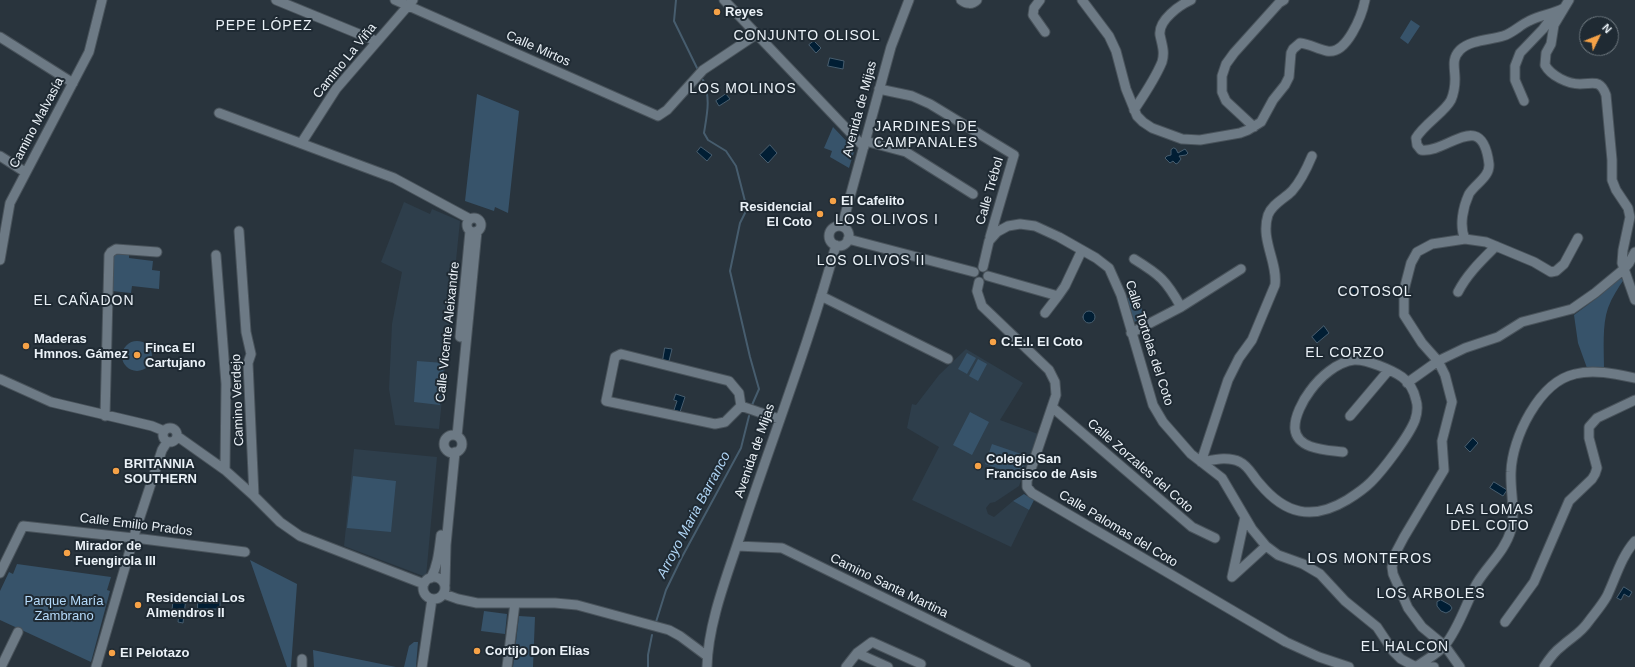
<!DOCTYPE html>
<html>
<head>
<meta charset="utf-8">
<style>
  body { margin:0 }
  #map { position:relative; width:1635px; height:667px; overflow:hidden; background:#29343d; font-family:Arial,sans-serif }
  canvas { display:block }
  .north { position:absolute; left:1579px; top:16px; width:40px; height:40px; box-sizing:border-box; background:#1f2a33; border:1px solid #707a81; border-radius:50%; rotate:47deg; font-size:11px; font-weight:700; line-height:16px; text-align:center; color:#eaf1f7 }
  .north::after { content:''; display:block; margin:auto; width:14px; height:18px; background:#f6a247; clip-path:polygon(50% 0,100% 100%,50% 72%,0 100%) }
</style>
</head>
<body>
<div id="map">
<canvas width="1635" height="667"></canvas>
<div class="north">N</div>
</div>
<script>
const context = document.querySelector('canvas').getContext('2d');
context.lineJoin = 'round';
function fillPath(path, color) { context.fillStyle = color; context.fill(path, 'evenodd'); }
function strokePath(path, color, width, dash) { context.strokeStyle = color; context.lineWidth = width; context.lineCap = dash ? 'butt' : 'round'; context.setLineDash(dash || []); context.stroke(path); }
function write(font, color, halo, rows, align = 'center') {
  context.font = font + ' Arial,sans-serif'; context.lineWidth = 4; context.setLineDash([]); context.textBaseline = 'middle'; context.strokeStyle = halo; context.fillStyle = color; for (const [text, x, y, turn = 0] of rows) {
    context.save(); context.translate(x, y); context.rotate((+turn || 0) * Math.PI / 180); context.textAlign = isNaN(turn) ? turn : align; if (halo) context.strokeText(text, 0, 0); context.fillText(text, 0, 0); context.restore();
  }
}
const built = new Path2D(`
  M404,202L430,214L432,209L460,221L439,429L395,425L389,389L392,324L402,272L381,262Z
  M966,349L1023,383L1000,420L1038,434L1019,486L995,502L990,503L986,508L988,514L994,517L1013,501L1029,510L1011,547L912,500L939,447L907,428L912,404L916,405L939,375Z
  M354,449L437,457L426,577L344,546Z`);
const green = new Path2D(`
  M1411,20L1420,26L1408,44L1400,38Z
  M477,94L519,111L508,213L495,207L494,211L465,201Z
  M833,127L853,148L854,152L849,168L830,157L832,151L824,148Z
  M117,252H129V258L153,261L152,270L160,271L159,289L132,286L131,293L112,291L113,255Z
  M1625,278C1618,288 1612,297 1608,308C1602,325 1604,350 1604,368H1587L1578,343L1574,315L1601,295L1618,279Z
  M1137,295L1145,318L1134,322L1127,298Z
  M122 356a15 15 0 1 1 30 0a15 15 0 1 1-30 0Z
  M967,353L976,358L967,374L958,369Z
  M978,359L987,364L978,381L969,376Z
  M417,361L444,363L440,405L414,402Z
  M970,412L989,422L972,455L953,445Z
  M992,444L1027,456L1019,476L985,464Z
  M353,476L396,481L391,532L347,528Z
  M1024,494L1034,500L1029,510L1013,501Z
  M250,560L297,584L291,667H287Z
  M17,564L111,577L107,590L110,591L91,662L0,620V591L9,572L13,574Z
  M484,611L507,614L505,634L481,631Z
  M519,616L535,617L533,667H513Z
  M414,642H418L416,667H404L409,646Z
  M313,650L396,667H314Z`);
const water = new Path2D(`
  M814,41L821,48L816,53L809,45Z
  M830,58L844,61L843,69L828,66Z
  M726,94L730,99L719,106L716,101Z
  M770,145L777,153L768,163L760,155Z
  M701,147L712,155L707,161L697,152Z
  M1174,148L1176,149L1178,153L1185,149L1188,153L1186,155L1179,156L1181,159L1178,163L1176,164L1173,161L1170,163L1165,158L1167,156L1171,155V150Z
  M1349,287L1360,288V294L1349,293Z
  M1083 317a6 6 0 1 1 12 0a6 6 0 1 1-12 0Z
  M1324,326L1329,333L1317,343L1312,337Z
  M665,348L672,349L669,361L663,360Z
  M676,394L685,397L680,412L674,410L677,401L674,400Z
  M1473,438L1478,443L1470,452L1465,447Z
  M1494,482L1507,490L1503,496L1490,488Z
  M1624,587L1632,592L1629,597L1624,594L1621,600L1617,598Z
  M174,596L186,598L183,623L178,622L179,614L172,613Z
  M198,598H220V609H198Z
  M1441,600L1450,605L1452,608L1450,611L1446,613L1441,611L1437,606V602Z`);
const stream = new Path2D(`
  M676,0L674,21L697,68
  M703,80C711,98 707,114 704,133L708,140L726,151L736,166L747,209L740,223L730,271L750,357L759,389L752,405
  M656,622L666,590L682,557L741,448L749,416
  M648,667V655L652,635`);
const minor = new Path2D(`
  M276,0L376,41
  M395,0L658,116L667,110L703,70L757,34
  M724,0L864,147
  M961,0C966,4 972,5 977,0
  M1040,0L1034,8L1033,15L1045,32
  M1082,0L1109,36L1116,51L1126,89L1137,116L1143,122L1152,128L1182,139L1200,140L1240,133L1248,130L1261,122L1273,100L1285,85L1289,77L1291,53L1293,49L1300,43C1310,44 1317,49 1327,51C1347,55 1362,15 1365,0
  M1569,0L1554,25L1551,44L1546,53L1545,65C1551,76 1568,84 1580,84C1594,84 1600,79 1606,95L1612,160V180L1616,190L1628,208L1630,217L1623,250L1622,263L1635,300
  M0,37L73,83
  M879,89L912,96L930,104L1014,155L990,237
  M1524,101L1515,80V66L1520,53L1543,29L1555,13
  M1134,110C1144,95 1155,79 1162,62C1165,52 1162,45 1160,35C1158,20 1180,5 1191,0
  M219,113L394,178L470,219
  M1254,127L1226,101L1222,92V76L1226,64L1234,53L1279,3L1284,0
  M865,141L906,152L973,194
  M302,142L336,89L413,0
  M0,156L25,172
  M1312,156C1307,168 1301,181 1292,191C1284,199 1272,204 1268,215C1260,240 1278,262 1275,285L1252,340L1239,358L1228,380L1201,462C1213,460 1228,456 1240,462C1249,466 1253,477 1260,484C1285,514 1312,521 1347,500C1355,495 1364,489 1371,482C1383,470 1409,436 1415,420C1417,414 1418,406 1416,400C1414,391 1409,382 1402,377C1392,370 1366,359 1354,360C1337,362 1320,377 1310,391C1303,400 1294,417 1295,429C1297,450 1328,450 1343,452
  M467 225a7 7 0 1 1 14 0a7 7 0 1 1-14 0Z
  M829 236a10 10 0 1 1 20 0a10 10 0 1 1-20 0Z
  M842,226L891,47L909,0
  M239,231L246,332L251,354L248,363L254,496
  M848,239L974,272
  M1465,239C1459,226 1463,207 1469,194C1475,184 1490,177 1489,164C1482,107 1447,154 1421,150L1417,145L1416,138C1424,124 1445,112 1451,100C1454,93 1455,86 1455,79C1455,68 1451,59 1460,50C1470,40 1490,40 1503,36C1513,33 1520,25 1529,21C1540,15 1553,14 1564,8
  M216,255L226,384L225,470
  M1134,259C1160,275 1166,280 1181,307
  M0,260L10,203L89,52L102,0
  M983,267L989,241L997,232L1008,226L1020,224L1035,226L1059,237L1096,258L1109,268L1121,295L1153,405L1163,422L1191,454L1222,478L1252,529L1266,546L1278,555L1303,564L1320,574L1345,601L1377,627L1393,651L1401,659L1416,667
  M988,276L1058,296L1065,286L1082,250
  M979,282L977,291L982,306L1049,370L1055,382L1056,395L1027,481V487L1032,493L1286,642L1319,657L1349,667
  M1458,292C1467,274 1482,260 1496,246
  M821,296L948,359
  M1045,313L1058,296
  M1131,333L1181,307L1241,269
  M460,337L470,231
  M621,354L729,381L739,393L741,406L725,422L715,424L606,401L615,357Z
  M0,379L51,402L152,426L164,431
  M1407,383L1438,361L1465,348L1498,337L1522,322L1572,309L1595,293L1624,269L1629,263L1635,252
  M741,406L779,419
  M1052,407L1192,527L1215,538
  M105,416L109,255L111,252L116,249L157,252
  M1350,416L1388,371
  M163 435a7 7 0 1 1 14 0a7 7 0 1 1-14 0Z
  M444 444a9 9 0 1 1 18 0a9 9 0 1 1-18 0Z
  M177,436L225,470L254,496L280,522L300,536L424,584
  M457,436L477,231
  M737,546L782,548L1026,667
  M0,573L23,526L143,539L245,552
  M1232,577L1245,517
  M1232,577L1266,546
  M423 588a11 11 0 1 1 22 0a11 11 0 1 1-22 0Z
  M431,578C438,565 439,550 441,535
  M445,584L446,545L455,452
  M444,594L458,599L477,603H555L577,605L669,630L680,636L707,656
  M1505,622L1534,582L1569,501L1592,479L1595,474L1597,468L1589,438V427L1597,418L1635,400
  M857,653L888,667
  M1,667L18,632
  M96,667L137,526L162,450L167,442
  M302,667V659
  M422,667L432,599
  M507,667L515,603
  M707,667C708,621 729,571 743,527C774,433 810,341 836,245
  M846,667L857,653L872,642L921,664
  M1416,667C1425,660 1438,654 1445,645C1459,628 1466,603 1477,583C1488,565 1505,551 1511,530C1516,512 1510,491 1511,472C1512,438 1539,382 1575,374C1594,369 1616,374 1635,378
  M1417,667H1434
  M1460,667L1445,646L1422,627L1408,608L1393,574L1392,567L1395,554L1404,537L1444,470L1442,441L1452,402L1445,375L1438,361L1422,343L1404,315V290L1411,263L1417,252L1432,244L1465,239L1486,242L1534,262L1551,272L1556,271L1564,264L1578,238
  M1544,667C1549,659 1554,652 1562,646C1573,636 1580,634 1589,621C1595,613 1602,605 1607,596C1616,577 1621,557 1635,541`);
const markers = [
  [717,12,4,"#f6a247"],
  [833,201,4,"#f6a247"],
  [820,214,4,"#f6a247"],
  [993,342,4,"#f6a247"],
  [26,346,4,"#f6a247"],
  [137,355,4,"#f6a247"],
  [978,466,4,"#f6a247"],
  [116,471,4,"#f6a247"],
  [67,553,4,"#f6a247"],
  [138,605,4,"#f6a247"],
  [477,651,4,"#f6a247"],
  [112,653,4,"#f6a247"]
];
const poiNames = [
  ["Reyes",725,12],
  ["El Cafelito",841,201],
  ["Residencial",812,207,"right"],
  ["El Coto",812,222,"right"],
  ["Maderas",34,339],
  ["Hmnos. Gámez",34,354],
  ["C.E.I. El Coto",1001,342],
  ["Finca El",145,348],
  ["Cartujano",145,363],
  ["Colegio San",986,459],
  ["Francisco de Asis",986,474],
  ["BRITANNIA",124,464],
  ["SOUTHERN",124,479],
  ["Mirador de",75,546],
  ["Fuengirola III",75,561],
  ["Residencial Los",146,598],
  ["Almendros II",146,613],
  ["Cortijo Don Elías",485,651],
  ["El Pelotazo",120,653]
];
const streetNames = [
  ["Calle Mirtos",538,49,24],
  ["Camino La Viña",345,61,-51],
  ["Avenida de Mijas",860,109,-75],
  ["Camino Malvasía",37,123,-62],
  ["Calle Trébol",990,191,-74],
  ["Calle Vicente Aleixandre",448,332,-84],
  ["Calle Tortolas del Coto",1149,343,72],
  ["Camino Verdejo",238,400,-92],
  ["Avenida de Mijas",755,451,-71],
  ["Calle Zorzales del Coto",1140,466,41],
  ["Calle Emilio Prados",136,525,7],
  ["Calle Palomas del Coto",1118,529,31],
  ["Camino Santa Martina",889,586,26]
];
const parkNames = [
  ["Parque María",64,601],
  ["Zambrano",64,616]
];
const neighbourhoodNames = [
  ["PEPE LÓPEZ",264,26],
  ["CONJUNTO OLISOL",807,36],
  ["LOS MOLINOS",743,89],
  ["JARDINES DE",926,127],
  ["CAMPANALES",926,143],
  ["LOS OLIVOS I",887,220],
  ["LOS OLIVOS II",871,261],
  ["COTOSOL",1375,292],
  ["EL CAÑADON",84,301],
  ["EL CORZO",1345,353],
  ["LAS LOMAS",1490,510],
  ["DEL COTO",1490,526],
  ["LOS MONTEROS",1370,559],
  ["LOS ARBOLES",1431,594],
  ["EL HALCON",1405,647]
];
const waterNames = [
  ["Arroyo Maria Barranco",694,515,-62]
];
fillPath(built, '#2e3e4b');
fillPath(green, '#37536a');
fillPath(water, '#011e34');
strokePath(water, '#475d6e', 1);
strokePath(stream, '#475d6e', 2);
strokePath(minor, '#49535b', 11);
strokePath(minor, '#6d7a85', 9);
for (const [x, y, r, color] of markers) { const dot = new Path2D(); dot.arc(x, y, r, 0, 2 * Math.PI); context.fillStyle = color; context.fill(dot); strokePath(dot, '#1f2a33', 1.5); }
write('bold 13px', '#eaf1f7', '#1f2a33', poiNames, 'left');
write('13px', '#eaf1f7', '#1f2a33', streetNames);
write('13px', '#b5dafa', '#1f2a33', parkNames);
context.letterSpacing = '1px';
write('14px', '#eaf1f7', '#1f2a33', neighbourhoodNames);
context.letterSpacing = '0px';
write('italic 14px', '#afd4f4', '#1f2a33', waterNames);
</script>
</body>
</html>
